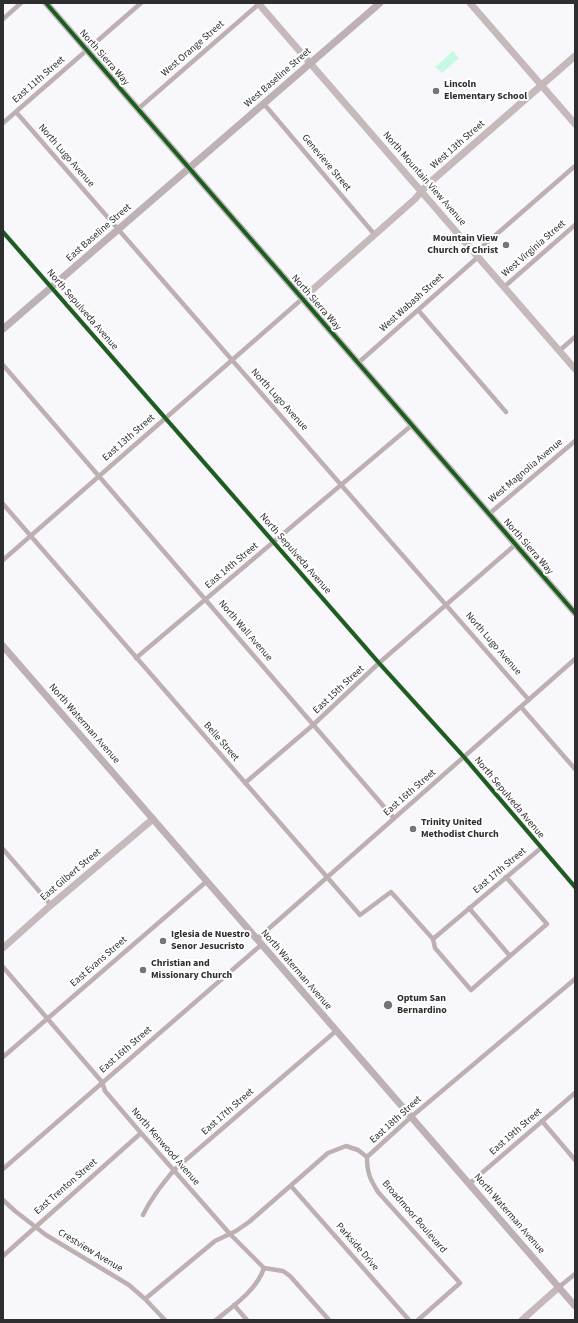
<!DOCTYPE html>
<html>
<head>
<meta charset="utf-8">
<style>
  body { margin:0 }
  #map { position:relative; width:578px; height:1323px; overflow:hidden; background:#f8f8fc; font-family:"Source Sans 3",sans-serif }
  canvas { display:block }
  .frame { position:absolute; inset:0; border:4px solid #2e2e31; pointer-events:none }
</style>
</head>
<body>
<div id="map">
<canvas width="578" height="1323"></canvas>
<div class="frame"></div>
</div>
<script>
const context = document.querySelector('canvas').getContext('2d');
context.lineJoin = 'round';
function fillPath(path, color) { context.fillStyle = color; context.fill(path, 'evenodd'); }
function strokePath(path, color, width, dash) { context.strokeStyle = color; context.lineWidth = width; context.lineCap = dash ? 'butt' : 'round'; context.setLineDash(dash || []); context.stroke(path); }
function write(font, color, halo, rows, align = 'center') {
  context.font = font + ' "Source Sans 3",sans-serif'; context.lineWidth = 4; context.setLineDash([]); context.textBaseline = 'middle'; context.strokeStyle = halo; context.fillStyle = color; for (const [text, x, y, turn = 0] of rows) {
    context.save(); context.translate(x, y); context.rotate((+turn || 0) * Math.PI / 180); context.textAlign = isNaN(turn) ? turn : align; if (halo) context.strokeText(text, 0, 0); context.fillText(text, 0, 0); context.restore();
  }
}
const green = new Path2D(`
  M453,51L459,58L442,73L435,67Z`);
const street = new Path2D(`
  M3,19L21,3
  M264,104L375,235
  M138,109L260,3
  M16,112L232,360L529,700
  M3,123L141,3
  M3,232L379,663L464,757L575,887
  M475,253L575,166
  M504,287L575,225
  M418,310L506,412
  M559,351L575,337
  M358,363L478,257
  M3,365L392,816L393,819
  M3,504L360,915L391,892L433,939
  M489,514L575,441
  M3,560L302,299
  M136,658L412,425
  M521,707L575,769
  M245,783L313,725L379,663L515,545
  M3,849L51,905
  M469,908L510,956L547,924L506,877
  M257,939L575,659
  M433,939L541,848
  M433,939L435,948L471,990L510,956
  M3,967L102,1082L105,1091L141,1133L230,1234L264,1268L283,1271L290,1276L329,1320
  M3,1057L207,881
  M542,1121L575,1160
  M367,1157C367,1173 370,1179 378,1192L460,1283L418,1320
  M3,1169L261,945
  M469,1184L575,1093
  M291,1186L409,1320
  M3,1200L15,1211L46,1235L129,1285L145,1299L165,1320
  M143,1215C151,1198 162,1185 174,1170L336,1031
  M3,1256L141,1133
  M559,1287L575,1274
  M145,1299L215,1241L236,1231L249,1222L328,1153L346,1146L358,1150L367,1157L411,1117L575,979
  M234,1305L247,1320
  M216,1320C233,1306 257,1290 264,1268`);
const secondary = new Path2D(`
  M46,3L575,613
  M258,3L575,369
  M470,3L575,124
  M302,299L415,199L427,185L575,56
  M3,948L51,905L153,819
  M522,1320L559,1287`);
const primary = new Path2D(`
  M3,329L380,3
  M3,646L575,1306`);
const cycleway = new Path2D(`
  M46,3L575,613
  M3,232L379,663L464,757L575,887`);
const markers = [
  [436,91,4,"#757578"],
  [506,245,4,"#757578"],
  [413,829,4,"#757578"],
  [163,941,4,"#757578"],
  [143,970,4,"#757578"],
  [388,1005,5,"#757578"]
];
const streetNames = [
  ["West Orange Street",193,49,-41],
  ["North Sierra Way",104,58,49],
  ["West Baseline Street",278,78,-41],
  ["East 11th Street",39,80,-41],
  ["West 13th Street",458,145,-41],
  ["North Lugo Avenue",66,156,49],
  ["Genevieve Street",326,163,50],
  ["North Mountain View Avenue",424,179,49],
  ["East Baseline Street",99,233,-41],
  ["West Virginia Street",534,249,-41],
  ["North Sierra Way",316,303,49],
  ["West Wabash Street",412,303,-42],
  ["North Sepulveda Avenue",82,310,49],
  ["North Lugo Avenue",279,400,48],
  ["East 13th Street",129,438,-41],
  ["West Magnolia Avenue",526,471,-40],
  ["North Sierra Way",528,547,49],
  ["North Sepulveda Avenue",295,554,49],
  ["East 14th Street",232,566,-40],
  ["North Wall Avenue",245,631,49],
  ["North Lugo Avenue",493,644,49],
  ["East 15th Street",339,690,-43],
  ["North Waterman Avenue",84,724,49],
  ["Belle Street",221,742,49],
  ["East 16th Street",410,793,-41],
  ["North Sepulveda Avenue",509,798,50],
  ["East 17th Street",500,871,-40],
  ["East Gilbert Street",71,875,-40],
  ["East Evans Street",99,962,-41],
  ["North Waterman Avenue",296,970,49],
  ["East 16th Street",126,1050,-41],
  ["East 17th Street",228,1112,-41],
  ["East 18th Street",396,1120,-42],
  ["East 19th Street",516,1132,-41],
  ["North Kenwood Avenue",165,1147,49],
  ["East Trenton Street",66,1187,-41],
  ["North Waterman Avenue",509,1214,49],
  ["Broadmoor Boulevard",414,1217,49],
  ["Parkside Drive",357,1247,49],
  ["Crestview Avenue",90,1251,31]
];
const poiNames = [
  ["Lincoln",444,85],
  ["Elementary School",444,97],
  ["Mountain View",498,239,"right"],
  ["Church of Christ",498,251,"right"],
  ["Trinity United",421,823],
  ["Methodist Church",421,835],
  ["Iglesia de Nuestro",171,935],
  ["Senor Jesucristo",171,947],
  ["Christian and",151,964],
  ["Missionary Church",151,976],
  ["Optum San",397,999],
  ["Bernardino",397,1011]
];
fillPath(green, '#c8f7e3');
strokePath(street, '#bdafb2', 4.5);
strokePath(secondary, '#c5b9bc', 7);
strokePath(primary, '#beb1b5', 7);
strokePath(cycleway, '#1b5e20', 4);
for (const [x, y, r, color] of markers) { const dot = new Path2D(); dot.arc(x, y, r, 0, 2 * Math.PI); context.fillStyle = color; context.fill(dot); strokePath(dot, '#fff', 1.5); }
write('10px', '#2e2e31', '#fff', streetNames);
write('bold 10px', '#2e2e31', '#fff', poiNames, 'left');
</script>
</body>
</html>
